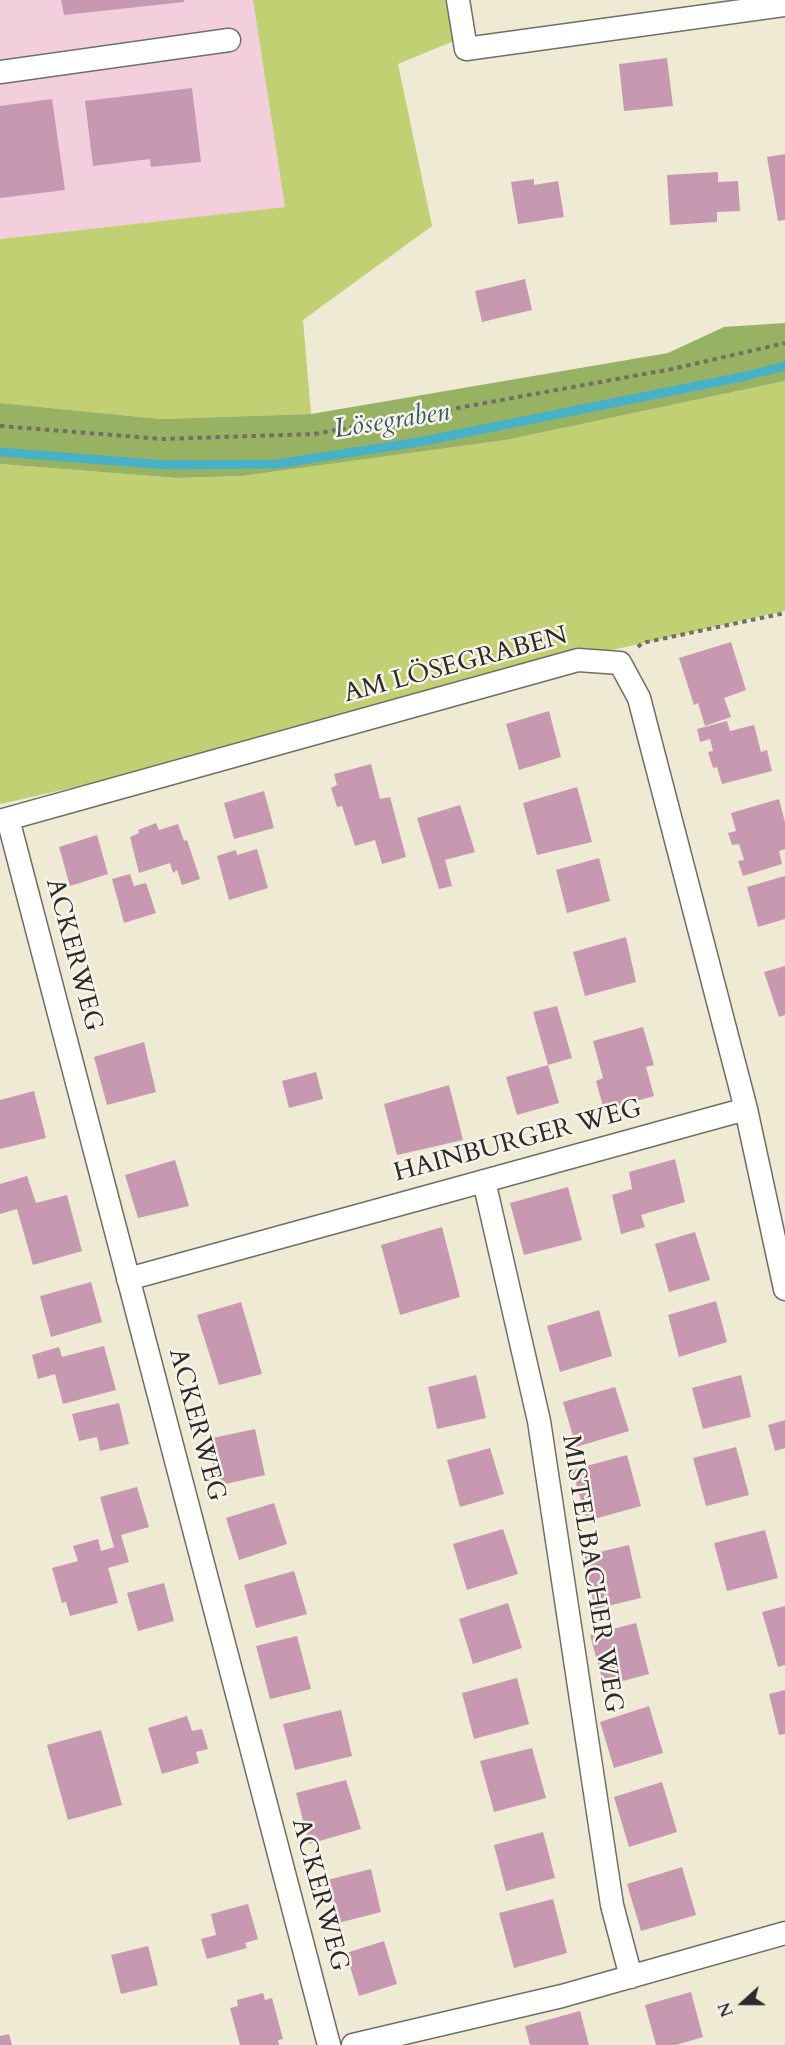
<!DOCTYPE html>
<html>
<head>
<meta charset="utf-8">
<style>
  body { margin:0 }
  #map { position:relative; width:785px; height:2045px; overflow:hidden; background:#efead3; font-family:Cardo,serif }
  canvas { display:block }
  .north { position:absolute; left:713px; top:1973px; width:60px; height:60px; -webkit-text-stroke:4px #f7f3e8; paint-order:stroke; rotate:249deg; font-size:16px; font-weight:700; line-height:24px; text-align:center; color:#2b2b2b }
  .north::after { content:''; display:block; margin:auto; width:21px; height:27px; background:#2b2b2b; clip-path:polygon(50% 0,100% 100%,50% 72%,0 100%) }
</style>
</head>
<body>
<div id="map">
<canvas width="785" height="2045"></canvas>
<div class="north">N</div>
</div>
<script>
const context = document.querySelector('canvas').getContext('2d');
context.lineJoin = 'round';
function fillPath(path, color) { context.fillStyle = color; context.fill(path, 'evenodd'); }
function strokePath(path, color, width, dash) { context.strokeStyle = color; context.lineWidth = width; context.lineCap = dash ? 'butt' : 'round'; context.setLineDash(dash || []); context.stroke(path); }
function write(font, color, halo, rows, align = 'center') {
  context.font = font + ' Cardo,serif'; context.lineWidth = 5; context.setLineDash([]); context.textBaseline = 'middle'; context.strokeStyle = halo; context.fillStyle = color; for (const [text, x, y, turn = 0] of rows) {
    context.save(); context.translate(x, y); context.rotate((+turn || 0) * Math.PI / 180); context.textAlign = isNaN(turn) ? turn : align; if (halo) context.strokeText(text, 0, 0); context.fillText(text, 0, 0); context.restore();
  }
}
const built = new Path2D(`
  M0,0H253L285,207L0,239Z`);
const green = new Path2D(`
  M253,0H465L471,34L398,64L432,226L303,320L311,414L161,419L0,403V239L285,207Z
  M785,381V611L599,653L302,736L0,804V464L177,478L242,476L506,440Z`);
const forest = new Path2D(`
  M785,323V381L506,440L242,476L177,478L0,464V403L161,419L311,414L668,353L724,327Z`);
const stream = new Path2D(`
  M0,452L167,465L277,464L419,442L746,376L785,366`);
const building = new Path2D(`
  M61,0H184V2L64,15Z
  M667,58L673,106L624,111L619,64Z
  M192,88L201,162L151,167L150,159L93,166L85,101Z
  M52,99L65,190L0,198V106Z
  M785,154V220L778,221L767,157Z
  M718,172V182L738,181L740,211L717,212V222L670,225L667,175Z
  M534,179V185L558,181L564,217L518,224L511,182Z
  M525,279L532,310L482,322L475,291Z
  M731,642L746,690L724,698L731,717L705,726L698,703L694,705L679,658Z
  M549,711L561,757L519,770L506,724Z
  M727,721L730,731L754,725L761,752L767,750L772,771L722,784L717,767L713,768L708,752L713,751L710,739L700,742L697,729Z
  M371,764L380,799L390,797L406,857L382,864L375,840L355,846L342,806L337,807L331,788L337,785L334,774Z
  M577,787L592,842L537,855L523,803Z
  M264,791L274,828L234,839L224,803Z
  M779,799L785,822V849L779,851L782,864L743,876L738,861L744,860L739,844L732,845L728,833L736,831L731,813Z
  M460,805L475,852L445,860L452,886L439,889L417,818Z
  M156,823L159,830L178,824L184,841L187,840L200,879L182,885L177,870L173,873L170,863L139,873L130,837L139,833L138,830Z
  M97,835L108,874L70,886L59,847Z
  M257,849L268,888L229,900L217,856L236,850L237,855Z
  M599,858L610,901L567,913L556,870Z
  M130,874L134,886L146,883L156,913L124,923L112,879Z
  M785,876V919L758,927L747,887Z
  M626,937L636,982L585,996L573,952Z
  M785,966V1015L779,1017L764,972Z
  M557,1006L572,1058L548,1065L533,1012Z
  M643,1027L654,1065L646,1067L654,1096L604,1110L596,1081L603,1078L593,1041Z
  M144,1042L156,1092L107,1105L94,1057Z
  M548,1065L559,1103L517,1115L506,1077Z
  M316,1072L323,1099L289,1108L282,1081Z
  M449,1085L463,1140L397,1155L384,1104Z
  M34,1091L46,1138L0,1149V1100Z
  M675,1159L685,1202L641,1215L645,1227L621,1234L612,1195L632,1189L629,1172Z
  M175,1160L189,1206L138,1218L125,1175Z
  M27,1176L36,1203L67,1195L82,1251L33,1265L17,1209L0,1214V1184Z
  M568,1187L582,1240L524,1255L510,1203Z
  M442,1227L460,1297L400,1315L381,1245Z
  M695,1232L710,1280L669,1292L655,1244Z
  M91,1282L102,1322L51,1337L40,1296Z
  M716,1301L727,1342L679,1357L668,1315Z
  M241,1302L262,1374L219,1385L197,1315Z
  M599,1310L612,1356L560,1372L547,1326Z
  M104,1346L116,1390L63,1404L55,1374L38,1379L32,1355L59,1347L62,1357Z
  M476,1375L486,1418L437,1429L428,1387Z
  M741,1375L751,1417L703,1429L692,1388Z
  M615,1387L629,1431L576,1447L563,1402Z
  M119,1403L129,1444L100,1451L97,1437L79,1441L72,1414Z
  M785,1420V1448L775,1451L768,1425Z
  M255,1429L265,1475L217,1486L208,1439Z
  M736,1447L749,1495L706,1506L693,1458Z
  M490,1448L504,1494L460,1507L447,1460Z
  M627,1455L641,1506L587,1521L572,1470Z
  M137,1487L149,1527L121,1535L129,1562L108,1568L118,1603L70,1616L66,1602L62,1603L52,1568L78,1561L73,1546L98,1539L101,1551L114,1547L100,1497Z
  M274,1503L287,1544L239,1560L226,1518Z
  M503,1529L518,1574L467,1590L453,1544Z
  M765,1530L778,1578L727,1591L714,1543Z
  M629,1545L641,1598L595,1609L583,1556Z
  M294,1571L307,1614L256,1628L244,1585Z
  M164,1583L174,1621L138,1631L127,1593Z
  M508,1603L522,1648L473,1664L459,1619Z
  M785,1606V1665L778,1667L762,1612Z
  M636,1623L649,1674L604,1686L590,1635Z
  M297,1636L311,1689L270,1699L256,1646Z
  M517,1678L529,1724L474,1739L462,1693Z
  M785,1690V1734L779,1735L769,1694Z
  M649,1706L663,1753L614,1768L600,1722Z
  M341,1710L352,1756L295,1770L283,1724Z
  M187,1716L192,1731L202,1729L208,1749L196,1752L199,1763L162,1774L148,1728Z
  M101,1730L122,1805L68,1820L47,1745Z
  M532,1748L546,1798L494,1812L480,1761Z
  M346,1780L361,1829L309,1844L296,1793Z
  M662,1782L677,1832L629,1847L614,1797Z
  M543,1832L555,1878L506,1891L494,1845Z
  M682,1867L696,1915L641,1931L627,1884Z
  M371,1869L381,1912L338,1923L327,1880Z
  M553,1899L567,1953L514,1968L499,1913Z
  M248,1904L258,1939L245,1943L247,1948L207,1959L201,1939L216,1935L211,1914Z
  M384,1941L397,1984L359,1996L346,1953Z
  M148,1946L158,1985L121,1994L111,1955Z
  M691,1992L703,2037L676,2045H656L645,2005Z
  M263,1993L265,2000L272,1998L283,2039L278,2040L279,2045H240L230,2008L238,2006L237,2000Z
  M580,2011L589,2045H530L525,2026Z
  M9,2034L12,2045H0V2036Z`);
const path = new Path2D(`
  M0,426L163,439L314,434L672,369L785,343
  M638,647L642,643L785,613`);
const minor = new Path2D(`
  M458,0L466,49L785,5
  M0,72L229,40
  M8,819L329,2045
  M0,821L578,660L620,663L639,698L746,1109
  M484,1181L539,1421L612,1905L631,1977
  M128,1279L746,1109L785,1289
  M353,2045L562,1996L785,1933`);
const streetNames = [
  ["AM LÖSEGRABEN",456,666,-15],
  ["ACKERWEG",73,955,75],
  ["HAINBURGER WEG",518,1142,-15],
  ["ACKERWEG",196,1425,75],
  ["MISTELBACHER WEG",591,1574,81],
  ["ACKERWEG",319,1895,75]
];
const waterNames = [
  ["Lösegraben",392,422,-9]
];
fillPath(built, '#f3cfde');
fillPath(green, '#c1d072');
fillPath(forest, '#98b264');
strokePath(stream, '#47b1c5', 9);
fillPath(building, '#c699b1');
strokePath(minor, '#706e66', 25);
strokePath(path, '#706e66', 4, [4.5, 4.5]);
strokePath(minor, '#fff', 22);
write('26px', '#2b2b2b', '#f7f3e8', streetNames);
write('italic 27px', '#355a61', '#f7f3e8', waterNames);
</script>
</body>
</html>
